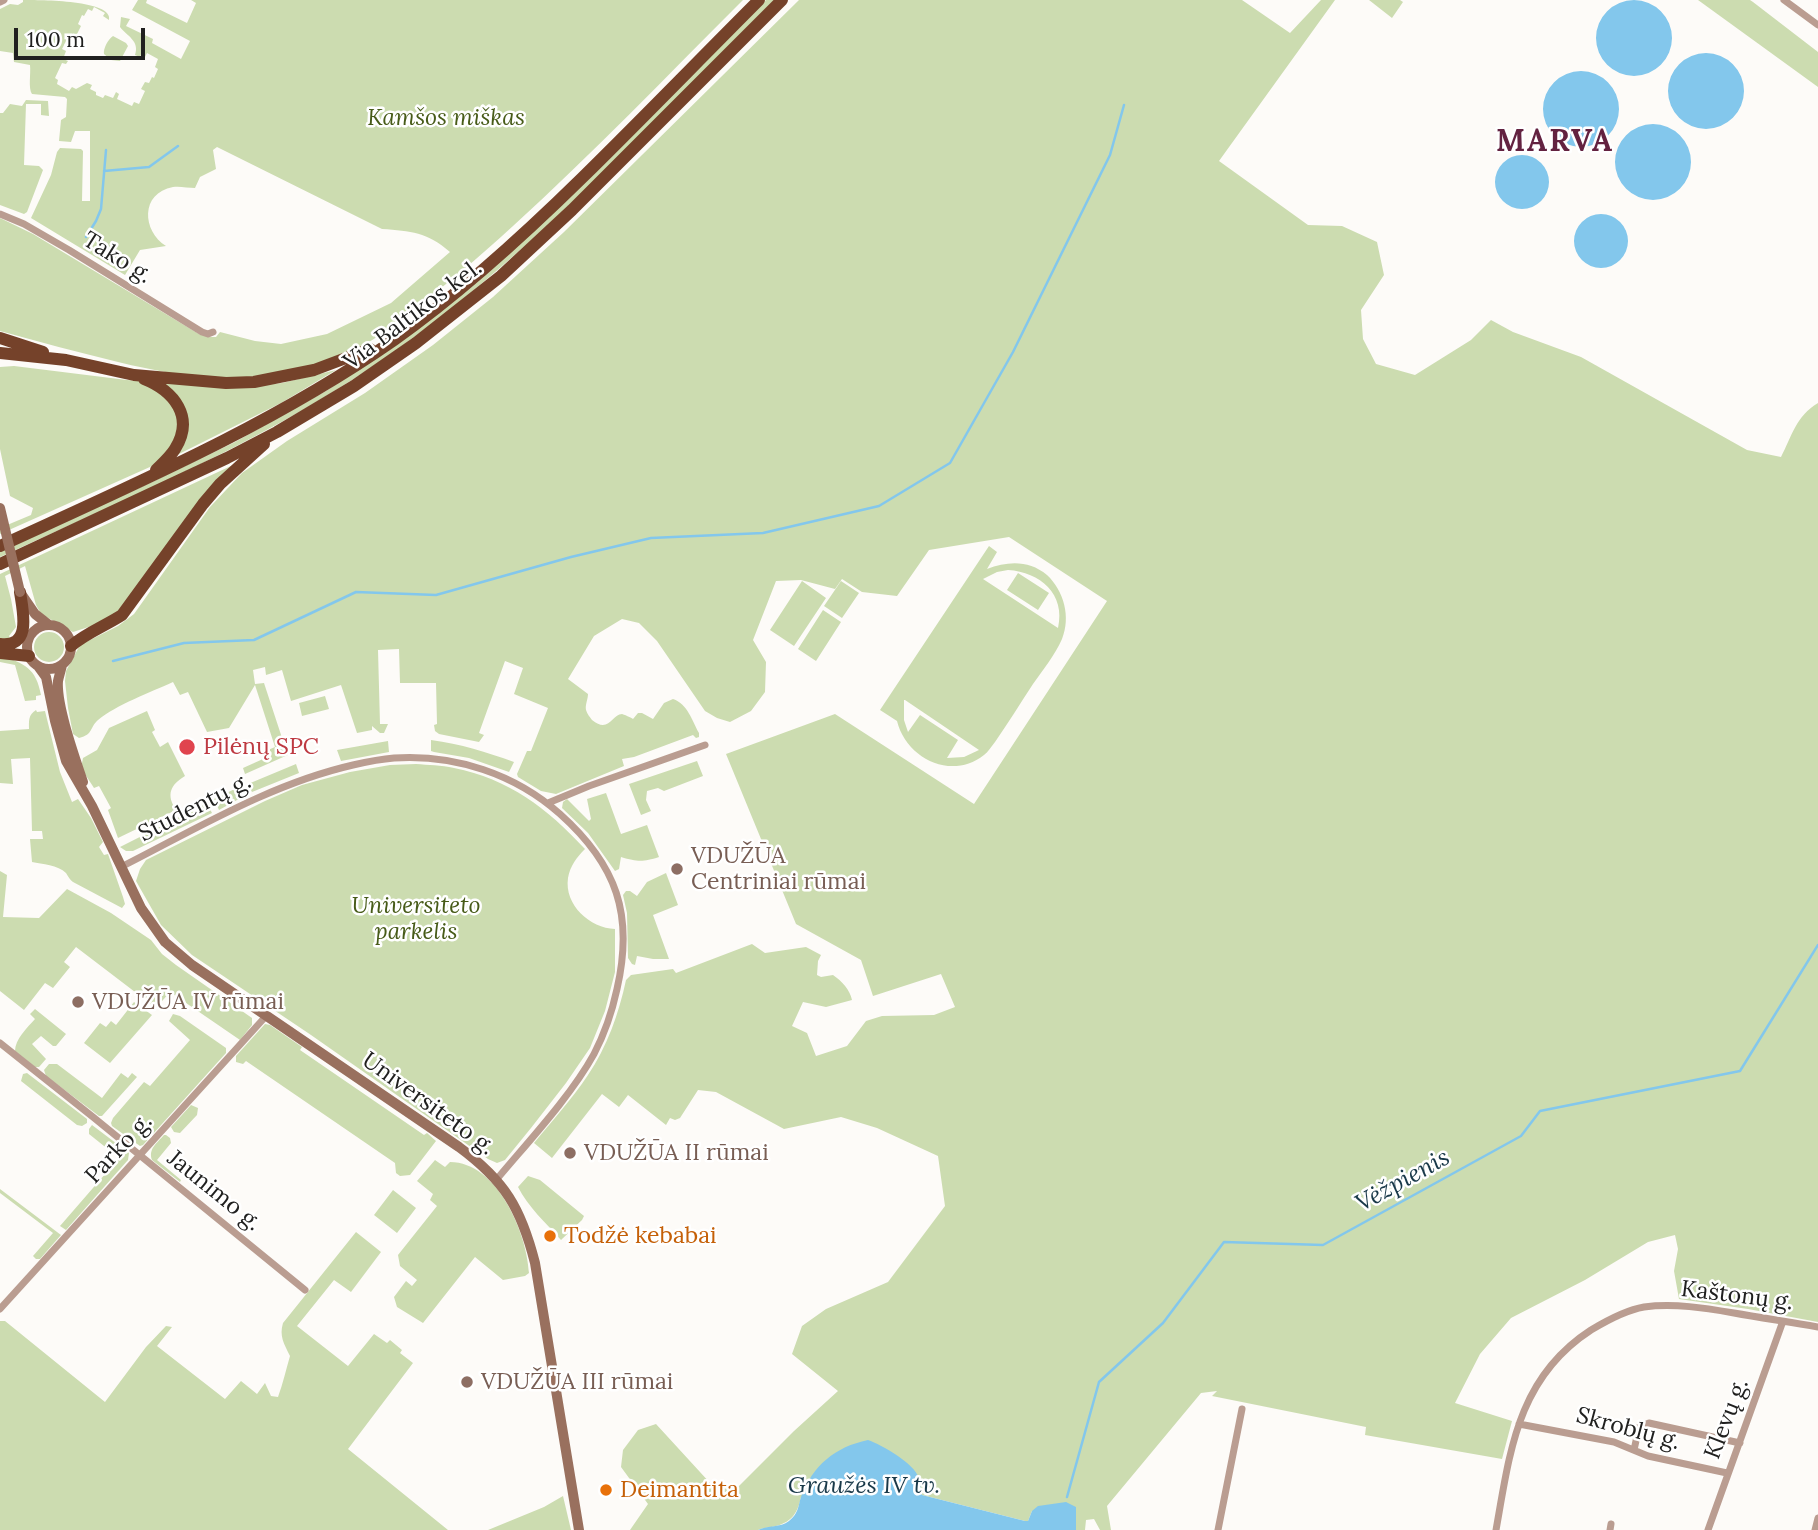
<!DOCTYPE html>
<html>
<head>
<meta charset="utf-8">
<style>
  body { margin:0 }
  #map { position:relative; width:1818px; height:1530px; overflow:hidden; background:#fdfbf8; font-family:Lora,serif }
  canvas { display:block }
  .scale { position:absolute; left:14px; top:28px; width:131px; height:32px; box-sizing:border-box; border:4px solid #20201f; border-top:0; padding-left:9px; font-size:21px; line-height:24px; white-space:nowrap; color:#20201f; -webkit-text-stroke:5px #fff; paint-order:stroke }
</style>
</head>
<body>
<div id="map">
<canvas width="1818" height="1530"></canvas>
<div class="scale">100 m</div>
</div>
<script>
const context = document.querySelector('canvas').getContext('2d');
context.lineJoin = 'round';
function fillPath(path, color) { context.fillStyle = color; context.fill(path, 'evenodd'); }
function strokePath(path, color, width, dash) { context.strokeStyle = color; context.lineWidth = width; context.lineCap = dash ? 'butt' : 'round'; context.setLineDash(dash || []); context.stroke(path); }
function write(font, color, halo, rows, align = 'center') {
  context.font = font + ' Lora,serif'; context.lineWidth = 5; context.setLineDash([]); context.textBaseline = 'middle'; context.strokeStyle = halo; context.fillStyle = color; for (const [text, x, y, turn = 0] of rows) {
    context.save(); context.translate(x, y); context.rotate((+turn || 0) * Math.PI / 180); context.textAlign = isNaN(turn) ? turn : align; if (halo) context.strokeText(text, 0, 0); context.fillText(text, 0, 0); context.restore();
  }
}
const green = new Path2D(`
  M23,0C40,0 114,0 109,20L103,16L105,13L94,7L92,11L88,9L84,16L82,15L78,24L81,26L76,36L72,34L69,41H66L62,49L66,51L63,59L68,61L66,64L62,63L55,78L58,80L57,84L69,91L72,87L76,89L87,83L92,85L90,89L96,92V95L103,98L105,95L113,98L116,92L119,94L117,99L132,106L134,102L139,104L145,91L141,89L145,82L149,83L152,77L154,78L158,69L155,67L158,59L147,53L145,57L141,55L140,57L135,55C140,41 127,36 120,27L121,17L130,19L126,26L153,39L152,43L181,59L190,41L132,10L138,0H147L146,3L187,23L196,3L191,0H743C667,76 593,153 513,226C478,258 442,289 403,317C392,325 381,335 369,342C336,362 297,371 259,376C211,382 164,373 118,362C78,352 39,342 0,331V218L33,234L199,334L209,337H216L220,332L255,341L281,344L327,334L391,303L450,252C427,232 411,231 382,229L217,147L213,150L216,169L200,177L195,188C188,188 180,186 173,187C140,193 142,231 166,246L140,250L125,275L31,218L51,175L57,152L60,148L81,149L83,151L82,201H90V131H75L71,142L59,141L61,120L66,117L67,99L65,97L32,94C28,88 31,74 30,65L14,62L13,53L0,51V9L10,4L18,5L23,2Z
  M766,0H774C655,118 538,248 402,346C279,435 137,494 0,557V552L152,482L235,442L326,391L392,347L606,161Z
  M799,0H1242L1290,33L1321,0H1335L1219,161L1308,225L1342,226L1377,242L1384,275L1361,310L1363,339L1376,364L1415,375L1471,340L1491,320L1513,332L1581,357L1747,450L1781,457C1792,436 1796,416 1818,403V1322L1748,1309L1679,1299L1674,1271L1678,1249L1675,1235L1648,1242L1585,1280L1511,1318L1480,1354L1455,1403L1512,1421L1502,1459L1365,1435L1366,1427L1212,1396L1217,1391L1201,1393L1107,1506L1111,1530H1100L1094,1519L1086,1520L1085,1530H1076V1507L1032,1511L1028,1521H1025L922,1495L920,1492L919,1477L801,1497C798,1512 792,1522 776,1526C770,1528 764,1527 758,1530H630L648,1504L621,1467L623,1450L638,1430L656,1424L711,1484L735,1490L794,1431L838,1391L792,1354L802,1326L826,1309L888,1282L945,1206L938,1156L877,1128L841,1117L784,1129L716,1092L698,1090L680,1118L675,1120L670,1118L666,1125L628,1095L619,1107L602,1094L552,1158L534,1143C552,1121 572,1099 588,1075C607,1047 619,1013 626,980L631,975L673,969L676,973L752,944L765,953L806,947L821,955L818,961L817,975L821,977L833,975C842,981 850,990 852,1000L826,1007L803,1002L792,1026L807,1033L816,1056L847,1046L866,1021L882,1016L934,1015L955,1007L941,974L873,996L861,960L796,924L726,754L835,714L974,804L1107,601L1009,537L929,550L897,596L862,592L842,579L835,589L801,580L776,581L753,640L766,662L765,692L751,711L730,722L717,718L705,711L657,641L639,623L622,619L594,636L568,679L588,694C588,699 585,705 586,710C587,714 590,717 592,720C609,734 612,714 622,714C623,714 632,718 633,719L638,713H642L653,719L664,703L673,699C688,704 692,721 699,733V737L696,738L693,735L634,757L622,759L624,766L556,794L541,791L518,777L517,774L527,751H531L548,708L514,694L523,668L505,661L479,733L484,735L479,742L439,734L435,731L434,725L437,724L436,683H400L399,649L378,650L380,724H388L384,733H380L372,726V730L357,733L341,685L291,701L282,670L266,675L265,667L253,670L255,684L264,683L285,747H289L290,754L245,774L243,768L263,759L261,753L275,747L255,685L229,728L207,732L188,692L180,695L173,682C151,692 116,705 98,720C89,728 94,734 79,738L73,734L68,708L65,681L66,671L80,645L118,626L134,614L210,507L242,473L287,441L365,393L433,345L493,297L564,232Z
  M1369,0H1400L1403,2L1392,18Z
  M1698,0H1750L1753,2L1818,52V87Z
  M113,36L126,43L128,46L120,61L111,60L104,54C103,49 108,39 113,36Z
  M26,100L48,101L49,116L41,115V104H26L24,165L39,166L43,170L27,212L24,214L0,205V113H3L10,104L22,106Z
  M14,366L127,380L227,388L282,383L336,370L281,403L179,454L0,534V528L31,515L33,508L10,496L0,449V367Z
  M233,465L118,611L104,622L73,632L41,614L36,605L25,566L5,576L11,599L16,627L9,636L11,640L0,639V574Z
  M989,546L997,552L987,569C1008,561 1029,560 1047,575C1064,591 1071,617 1062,639C1055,655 1043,670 1033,684C1020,704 1008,723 995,742C991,747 988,752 984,755C951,781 906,758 897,721L880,710ZM1008,570C1040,572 1066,594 1058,628L983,579L997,572ZM904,700H905L979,750L964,757L947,758L958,740L920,715L908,732L904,720Z
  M1018,573L1049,593L1038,610L1007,590Z
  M802,581L826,598L794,646L770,630Z
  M841,581L859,593L842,618L824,606Z
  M823,610L841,622L816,661L798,649Z
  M34 647a15 15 0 1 1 30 0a15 15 0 1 1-30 0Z
  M0,655C25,664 36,668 41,695L36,696V700L25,701L15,665L0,662Z
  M325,696L329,709L302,716L299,703Z
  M36,710L37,712L45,711L60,772L72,802L78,799L91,818L103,842L99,847L104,855L108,854L123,897L125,904L122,908L73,882C70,880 68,876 66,873C58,865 42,864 32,862L30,839H43L42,831H32L30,758L11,759L13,784L0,783V731L29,729C29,721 28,715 36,710Z
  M147,711L155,730L152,732L160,747L168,742L185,776C170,785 166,795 176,810L118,838L108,810L111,808L99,786L94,788L81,768L83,758L97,750L109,728Z
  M431,740C461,744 486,752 514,762L509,772L469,758L434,752L431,751Z
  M388,741L389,752L341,761L337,750Z
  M697,761L703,776L664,791L658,788L647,791L646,800L651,811L641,815L629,784Z
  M296,764L299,773L252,792L248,784Z
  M416,764C428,765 441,765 454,768C509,779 547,808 585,849C577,857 570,866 568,878C564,905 590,928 615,929V972L605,1011L590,1048L566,1083L531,1128L505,1160L497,1163L488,1159L311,1035L192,955L161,925L136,881L140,869L146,860L265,801L302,785L350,772L390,765Z
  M241,786L246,795L219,810L214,799Z
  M606,793L621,834L647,825L659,857C643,862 638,862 621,857L619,869L615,871L588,833L562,808L563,802L567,799L589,821L591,819L587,799Z
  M207,803L212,813L133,851H126L120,847Z
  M0,871L7,875L3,917L39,918L67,889L111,913L151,940L162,954L176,965L252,1018V1025L240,1040L170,992L156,1008L76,947L64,962L70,967L53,988L45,983L24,1010L0,991Z
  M666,873L678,905L653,915L669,959H653L637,956L635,965L632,964L628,958L627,913L623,895L626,891H630L637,896L647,882Z
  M134,1002L152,1015L110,1063L84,1043L100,1023L106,1027L111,1021L116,1025Z
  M35,1009L66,1034L56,1046H53L41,1036L32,1044L46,1059L39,1067H35L15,1051C15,1039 27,1028 35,1019L30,1014Z
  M173,1014L180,1016L226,1048V1053L143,1145L140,1146L112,1126L111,1123L113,1118L144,1082L150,1086L190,1040L169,1021Z
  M265,1024L270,1025L302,1047L300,1050L424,1135L427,1133L436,1141L410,1175L400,1176L396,1173L395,1163L246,1061L243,1064L236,1062V1056Z
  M49,1064H57L102,1098L121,1073L128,1078L132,1073L137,1077L102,1116H99L46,1076L44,1070Z
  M27,1073L87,1119V1123L82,1126L77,1125L21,1081L23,1074Z
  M191,1105L198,1108L197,1115L180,1133L174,1132L171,1127Z
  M92,1125L129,1153L128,1160L66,1230L60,1226L119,1158L89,1134V1129Z
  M164,1135H166L170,1138L171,1143L157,1160L181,1180L180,1182L152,1160C148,1149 157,1143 164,1135Z
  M435,1160L445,1167L450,1162C497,1162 527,1233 529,1273L525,1276L503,1280L475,1257L423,1323L397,1307L394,1297L406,1281L412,1286L417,1280L400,1266L398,1255L437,1206L430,1200L433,1194L417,1181Z
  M528,1176L540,1180L584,1216L582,1220L561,1240C546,1223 528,1207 518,1187Z
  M0,1189L61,1235L40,1259H36L33,1256L53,1233L0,1193Z
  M393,1190L416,1208L397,1233L374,1215Z
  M356,1232L381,1252L351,1292L334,1280L297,1326L348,1366L374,1334L387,1343L390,1340L402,1350L400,1353L413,1363L348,1449L448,1530H0V1321H5L105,1402L146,1347L166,1326L172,1327L157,1346L225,1399L241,1381L257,1394L265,1383L271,1396L278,1397C283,1383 286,1370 290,1356C284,1344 279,1336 283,1323Z
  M563,1496L571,1530H488L544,1507Z`);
const water = new Path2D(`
  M1596 38a38 38 0 1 1 76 0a38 38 0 1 1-76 0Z
  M1668 91a38 38 0 1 1 76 0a38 38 0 1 1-76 0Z
  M1543 109a38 38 0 1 1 76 0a38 38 0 1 1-76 0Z
  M1615 162a38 38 0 1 1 76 0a38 38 0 1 1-76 0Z
  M1495 182a27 27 0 1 1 54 0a27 27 0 1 1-54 0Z
  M1574 241a27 27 0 1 1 54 0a27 27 0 1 1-54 0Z
  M868,1440C882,1445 914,1463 919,1478C921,1484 920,1489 922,1495L1025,1521H1028L1032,1511L1038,1506L1066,1502L1076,1507V1530H758C768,1525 780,1528 789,1521C798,1514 798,1507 801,1497C813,1465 835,1447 868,1440Z`);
const stream = new Path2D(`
  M104,171L149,167L178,146
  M86,237L96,221L101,209L106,150
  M113,661L184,643L254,640L356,592L436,595L571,557L651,538L763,533L879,506L950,463L1013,352L1110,155L1124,105
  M1067,1497L1099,1382L1163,1323L1224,1242L1323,1245L1521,1136L1540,1111L1740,1071L1818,945`);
const minor = new Path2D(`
  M1784,0L1818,25
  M0,2L4,0
  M0,214L24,224L69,250L202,332L208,334L213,332
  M548,803L589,786L705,745
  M121,867C196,829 270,784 353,765C366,762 381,759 394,758C455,754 515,774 560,814C617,865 634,915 617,989C612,1012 605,1033 594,1054C571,1096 528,1142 497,1179
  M0,1043L93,1117L305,1290
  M0,1309L267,1015
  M1519,1424L1614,1442L1648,1456L1727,1473
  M1634,1450L1639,1427L1649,1423L1740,1443
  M1218,1530L1242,1409
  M1496,1530C1510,1452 1517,1378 1591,1330C1606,1321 1626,1310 1644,1307C1674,1303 1705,1308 1734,1313C1762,1318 1790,1322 1818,1327
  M1610,1530L1611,1524
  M1708,1530L1783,1321
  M1815,1530L1818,1518`);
const secondary = new Path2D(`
  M22,595L35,614L49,625
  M27 647a22 22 0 1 1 44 0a22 22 0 1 1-44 0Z
  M62,665C61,670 59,676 58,681C56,705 75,758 83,782
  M38,666L46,677L55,721L66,761L92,806L141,908L165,942L192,965L459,1147C505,1181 521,1208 535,1263L579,1530`);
const trunk = new Path2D(`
  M0,338L43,352
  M0,353L66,360L134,375L226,383L254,382L314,370L370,349
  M144,379C174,391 195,417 175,449C170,457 163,463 156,470
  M0,546C135,484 272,425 394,340C462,292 524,235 583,177C642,119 700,59 759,0
  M0,564L227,458L277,432L354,386L416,343L501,276L572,210L782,0
  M0,644C32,648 23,612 20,592
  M71,646C86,633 105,626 122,615L203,504L220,484L264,444
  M0,653L29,656`);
const secondaryBridge = new Path2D(`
  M0,508L20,592`);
const markers = [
  [187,747,9,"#e0444e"],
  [677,869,7,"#8d6e63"],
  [78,1002,7,"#8d6e63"],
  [570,1153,7,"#8d6e63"],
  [550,1236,7,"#e8710a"],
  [467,1382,7,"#8d6e63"],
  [606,1490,7,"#e8710a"]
];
const parkNames = [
  ["Kamšos miškas",446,118],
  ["Universiteto",416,906],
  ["parkelis",416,932]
];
const streetNames = [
  ["Tako g.",117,258,32],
  ["Via Baltikos kel.",413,315,-37],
  ["Studentų g.",195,808,-27],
  ["Universiteto g.",428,1104,36],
  ["Parko g.",119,1149,-47],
  ["Jaunimo g.",214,1191,39],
  ["Kaštonų g.",1737,1296,7],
  ["Klevų g.",1727,1419,-69],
  ["Skroblų g.",1628,1429,15]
];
const healthNames = [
  ["Pilėnų SPC",203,747]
];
const educationNames = [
  ["VDUŽŪA",691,856],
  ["Centriniai rūmai",691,882],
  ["VDUŽŪA IV rūmai",92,1002],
  ["VDUŽŪA II rūmai",584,1153],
  ["VDUŽŪA III rūmai",481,1382]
];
const foodNames = [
  ["Todžė kebabai",564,1236],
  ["Deimantita",620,1490]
];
const waterNames = [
  ["Vėžpienis",1403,1181,-29],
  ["Graužės IV tv.",864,1486]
];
const districtNames = [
  ["MARVA",1555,142]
];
fillPath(green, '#ccdcb0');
fillPath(water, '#83c7ec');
strokePath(stream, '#83c7ec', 2.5);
strokePath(minor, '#ba9d91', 7);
strokePath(secondary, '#99705e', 10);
strokePath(trunk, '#75422a', 12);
strokePath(secondaryBridge, '#99705e', 10);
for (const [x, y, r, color] of markers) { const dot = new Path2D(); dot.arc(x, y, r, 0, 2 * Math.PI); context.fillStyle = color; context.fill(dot); strokePath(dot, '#fff', 2.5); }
write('italic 23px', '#475b18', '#fff', parkNames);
write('23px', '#20201f', '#fff', streetNames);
write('23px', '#be3a42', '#fff', healthNames, 'left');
write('23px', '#785e54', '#fff', educationNames, 'left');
write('23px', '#c56008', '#fff', foodNames, 'left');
write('italic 24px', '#193949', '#fff', waterNames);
context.letterSpacing = '2px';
write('bold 30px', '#632240', '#fff', districtNames);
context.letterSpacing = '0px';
</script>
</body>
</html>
